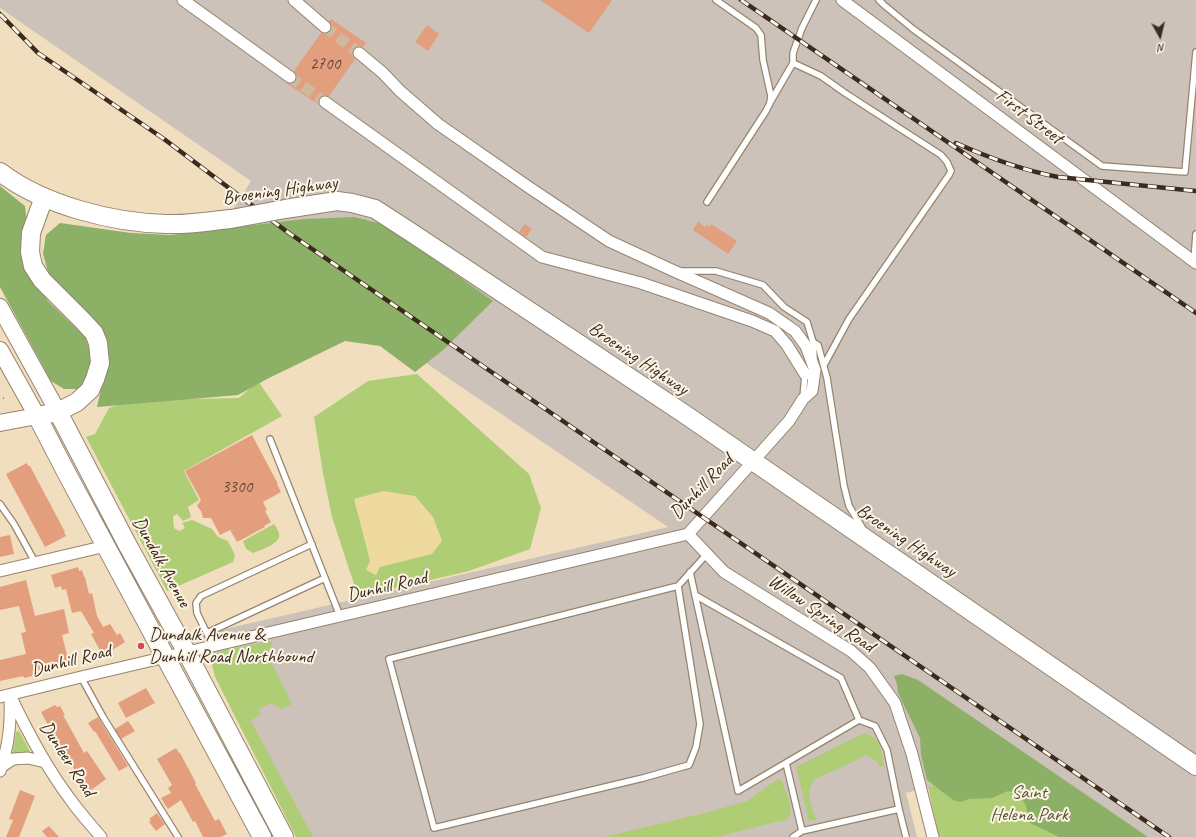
<!DOCTYPE html>
<html>
<head>
<meta charset="utf-8">
<style>
  body { margin:0 }
  #map { position:relative; width:1196px; height:837px; overflow:hidden; background:#f1debe; font-family:Caveat,sans-serif }
  canvas { display:block }
  .north { position:absolute; left:1140px; top:16px; width:40px; height:40px; -webkit-text-stroke:3px #fcf5e5; paint-order:stroke; rotate:172deg; font-size:11px; font-weight:700; line-height:16px; text-align:center; color:#3b2a1e }
  .north::after { content:''; display:block; margin:auto; width:14px; height:18px; background:#3b2a1e; clip-path:polygon(50% 0,100% 100%,50% 72%,0 100%) }
</style>
</head>
<body>
<div id="map">
<canvas width="1196" height="837"></canvas>
<div class="north">N</div>
</div>
<script>
const context = document.querySelector('canvas').getContext('2d');
context.lineJoin = 'round';
function fillPath(path, color) { context.fillStyle = color; context.fill(path, 'evenodd'); }
function strokePath(path, color, width, dash) { context.strokeStyle = color; context.lineWidth = width; context.lineCap = dash ? 'butt' : 'round'; context.setLineDash(dash || []); context.stroke(path); }
function write(font, color, halo, rows, align = 'center') {
  context.font = font + ' Caveat,sans-serif'; context.lineWidth = 4; context.setLineDash([]); context.textBaseline = 'middle'; context.strokeStyle = halo; context.fillStyle = color; for (const [text, x, y, turn = 0] of rows) {
    context.save(); context.translate(x, y); context.rotate((+turn || 0) * Math.PI / 180); context.textAlign = isNaN(turn) ? turn : align; if (halo) context.strokeText(text, 0, 0); context.fillText(text, 0, 0); context.restore();
  }
}
const industrial = new Path2D(`
  M0,0H1196V837H1138L928,787L906,793L917,837H310L217,658L195,636L668,527L361,319L108,407L251,181L0,8Z`);
const green = new Path2D(`
  M417,374L529,474L541,508L530,549L469,571L375,593L365,594L354,584L332,517L323,473L314,417L368,381Z
  M258,381L282,416L184,471L199,500L188,507L191,517L183,521L177,514L173,516L174,528L179,531L185,528L182,523L192,520L212,529L218,537L228,541L235,555L233,562L167,591L86,437L95,434L109,408L133,400L239,398Z
  M274,524C276,527 278,530 279,533C282,544 260,550 253,553L246,549L243,541Z
  M271,641L272,646L266,652L292,704L282,709L272,703L260,708V714L251,721L313,837H296L215,677L212,665L221,651Z
  M19,731L31,753L30,755L12,756L16,732Z
  M864,733C882,739 880,747 884,765L881,767L875,760L865,755L855,761L815,779C804,791 811,807 817,820L809,821L796,767Z
  M1038,769L1138,837H939L928,787Z
  M778,779L782,781L789,800L791,813C788,818 786,821 780,821L717,837H604L709,812L747,801Z`);
const forest = new Path2D(`
  M0,186L25,206L33,281L48,301L85,337L91,354V375L79,389H64L51,381L0,287Z
  M355,217L385,225L426,253L493,301L442,351L415,372L380,346L345,341L267,379L238,395L97,407L109,354L104,341L49,275L43,254L46,235L60,223L131,233L170,235L305,219Z
  M902,674L918,680L1148,837H1059L1024,820L1028,815L1026,806L1022,799L1016,793L1008,791L992,798L969,799L961,802L953,800L927,780L921,755L920,738L898,693L897,684L894,676Z`);
const sand = new Path2D(`
  M383,491L415,496L433,517L442,541L432,554L380,567L376,575L366,570L370,561L354,499Z`);
const building = new Path2D(`
  M540,0H612L589,33Z
  M331,19L366,43L363,47L357,46L353,49L352,55L355,59L329,96L325,95L320,98L318,101L319,105L286,83H292L296,81V74L294,71L321,33L327,34L330,31L332,25L329,21Z
  M427,25L439,34L428,51L415,42Z
  M698,222L706,227L707,225L710,227L711,224L737,241L728,254L693,230Z
  M525,224L532,229L526,237L519,232Z
  M252,435L278,484H277L281,492L263,502L267,510L265,511L271,522L264,526L265,527L237,542L230,530L220,535L211,518H203L201,511L197,506L201,500L185,471Z
  M27,463L28,466H30L65,532H64L66,536L45,547L6,474Z
  M10,535L14,554L0,557V537Z
  M78,567L79,571L82,570L84,577H85L89,594L92,593L97,616L103,627L110,624L117,635L120,633L125,642L109,652L108,649L101,652L91,634L94,633L81,611L72,613L66,589L62,590L61,586L55,588L51,575Z
  M26,580L35,616L64,609L69,633L62,635L69,663L36,671L37,675L24,678L23,676L0,681V660L26,654L21,633L26,632L19,606L0,610V587Z
  M146,688L155,703L126,718L118,703Z
  M55,705L57,707L60,706L65,715H63L84,753L87,751L106,779L90,791L63,753L41,712Z
  M98,717L128,766L119,771L95,731L94,732L88,723Z
  M128,721L135,731L121,739L115,729Z
  M176,748L179,753H180L196,783L195,784L215,821L219,819L227,834L221,837H203L195,821L193,822L181,800L168,809L161,798L171,793L168,788L172,785L157,759Z
  M20,790L35,796L19,837H6L13,820L9,819Z
  M157,813L165,824L156,831L149,822L151,820L149,819Z
  M49,826L59,837H47L42,831Z`);
const streetTunnel = new Path2D(`
  M325,27L359,53
  M290,77L325,102`);
const path = new Path2D(`
  M3,398L6,399`);
const lane = new Path2D(`
  M879,0L884,5L913,29L1102,166L1185,172L1196,52
  M793,63L821,76L845,93L941,155L947,162L951,171L949,175L849,319L824,365
  M771,101L793,63V53L802,28L816,0
  M707,202L766,111L770,103L771,96L763,60L761,35L756,28L716,0
  M1194,261L1196,234
  M682,271H716L763,285L784,307L807,322L813,342L814,358
  M813,342L818,345L827,378L844,486L849,506L863,529
  M803,398L805,374
  M270,439L340,616
  M0,504L14,524L35,562
  M690,572L738,791L859,720L875,726L887,750L899,809L802,831L793,837
  M678,586L389,659L434,828L643,778L689,765L696,747L700,724L678,586L707,554
  M695,595L841,678L859,720
  M207,633L325,578
  M213,646L197,613L196,603L201,596L312,544
  M81,677L103,717L178,837
  M786,763L802,831
  M899,809L906,837`);
const street = new Path2D(`
  M183,0L290,77
  M294,0L325,27
  M842,0L1196,263
  M325,102L542,257L641,283L752,321L775,331L787,345L805,374
  M688,534L724,572L851,651L870,668L895,703L912,754L933,837
  M0,571L106,546
  M10,695C27,731 46,767 70,799C79,812 91,825 101,837
  M0,697L81,677L688,534L789,421L803,399L812,391L815,370L806,346L795,331L769,313L674,271L609,241L527,186L438,124L400,91L383,73L359,53
  M1,767L13,759L28,758L45,762
  M0,771C8,749 11,723 10,700`);
const secondary = new Path2D(`
  M0,307L58,412
  M0,350L37,416L0,423`);
const primary = new Path2D(`
  M0,172C43,205 113,223 167,224C188,225 210,221 231,219
  M44,197L31,233L30,252L33,266L42,280L82,320L94,333L98,343L100,363L95,379L90,390L77,402L58,412L37,416L66,472L262,837
  M285,209L337,201L352,203L375,209L412,233L683,413L1196,766
  M58,412L127,544L187,653L284,837`);
const rail = new Path2D(`
  M741,0L1196,313
  M0,14L38,53L164,139L286,231L1169,837
  M956,143C989,158 1022,170 1058,177L1196,191`);
const primaryBridge = new Path2D(`
  M231,219L285,209`);
const markers = [
  [141,646,4,"#d1495b"]
];
const numberNames = [
  ["2700",325,65],
  ["3300",237,488]
];
const streetNames = [
  ["First Street",1029,117,37],
  ["Broening Highway",280,191,-8],
  ["Broening Highway",638,359,34],
  ["Dunhill Road",702,487,-46],
  ["Broening Highway",906,541,34],
  ["Dundalk Avenue",161,562,61],
  ["Dunhill Road",387,587,-13],
  ["Willow Spring Road",821,614,34],
  ["Dunhill Road",71,661,-14],
  ["Dunleer Road",67,759,57]
];
const poiNames = [
  ["Dundalk Avenue &",149,635],
  ["Dunhill Road Northbound",149,657]
];
const parkNames = [
  ["Saint",1029,793],
  ["Helena Park",1029,815]
];
fillPath(industrial, '#ccc2b9');
fillPath(green, '#afcd74');
fillPath(forest, '#8bb066');
fillPath(sand, '#eeda9e');
fillPath(building, '#e29e7d');
strokePath(streetTunnel, '#cdba9e', 11, [11, 5.5]);
strokePath(lane, '#96846e', 8);
strokePath(street, '#96846e', 13);
strokePath(secondary, '#96846e', 18);
strokePath(primary, '#96846e', 20);
strokePath(path, '#96846e', 2, [1, 3]);
strokePath(lane, '#fff', 5.5);
strokePath(street, '#fff', 11);
strokePath(secondary, '#fff', 16);
strokePath(primary, '#fff', 18);
strokePath(rail, '#3b2a1e', 4.5);
strokePath(rail, '#fcf5e5', 3, [9]);
strokePath(primaryBridge, '#96846e', 20, []);
strokePath(primaryBridge, '#fff', 18);
for (const [x, y, r, color] of markers) { const dot = new Path2D(); dot.arc(x, y, r, 0, 2 * Math.PI); context.fillStyle = color; context.fill(dot); strokePath(dot, '#fcf5e5', 1.5); }
write('17px', '#654736', null, numberNames);
write('19px', '#3b2a1e', '#fcf5e5', streetNames);
write('19px', '#3b2a1e', '#fcf5e5', poiNames, 'left');
write('19px', '#585334', '#fcf5e5', parkNames);
</script>
</body>
</html>
